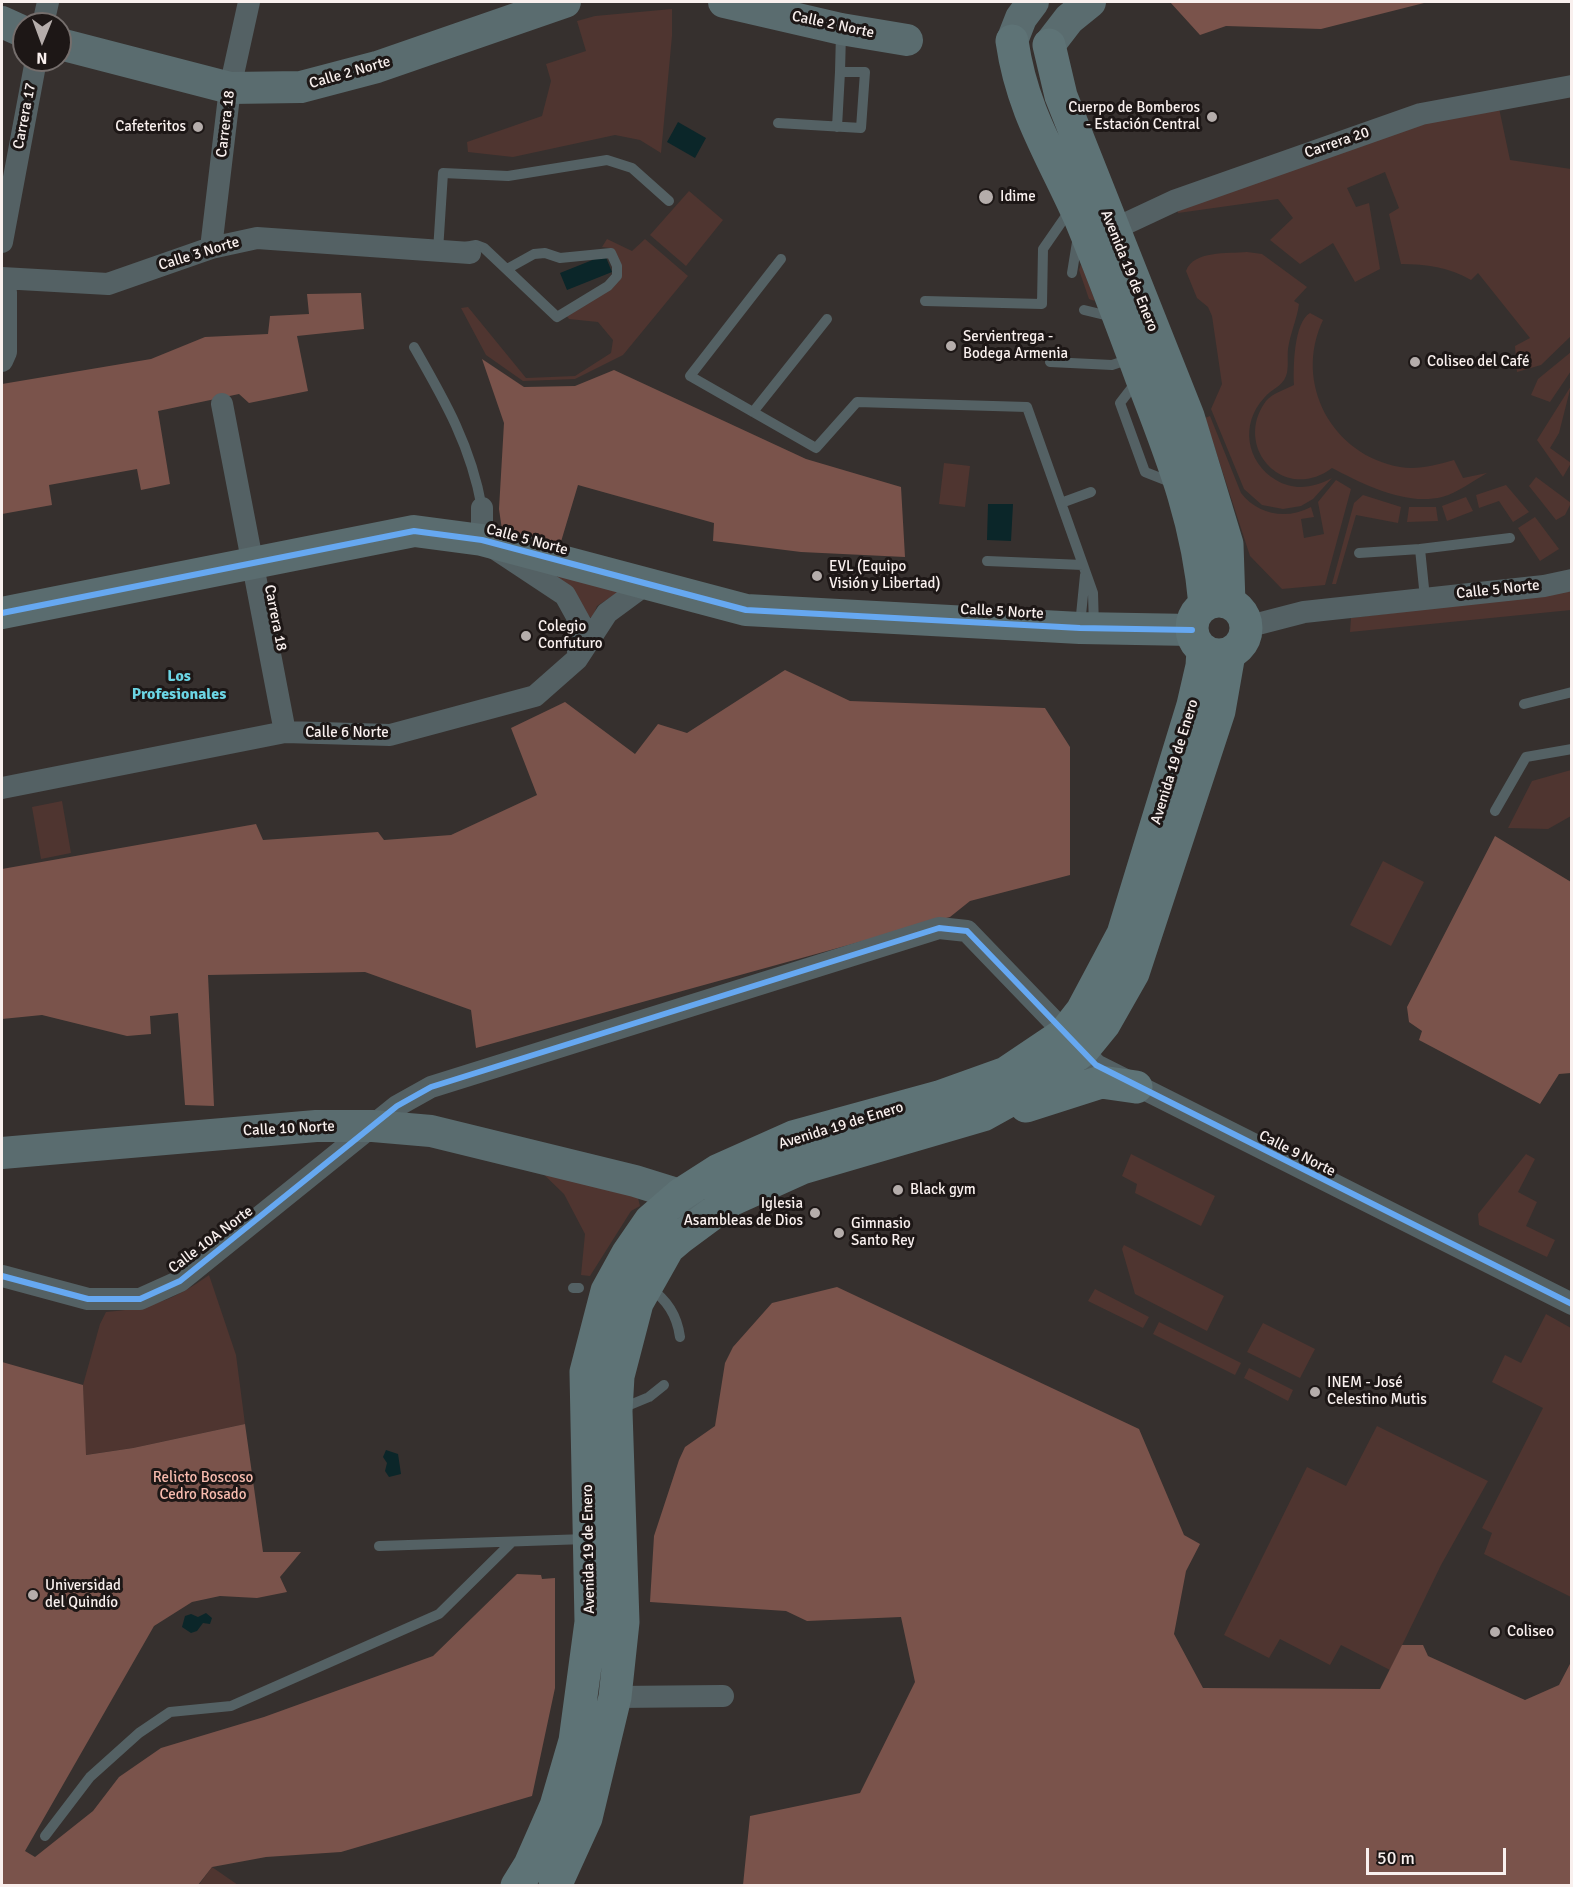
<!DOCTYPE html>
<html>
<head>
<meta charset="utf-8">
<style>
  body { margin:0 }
  #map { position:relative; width:1573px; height:1887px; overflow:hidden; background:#36302e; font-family:Signika,sans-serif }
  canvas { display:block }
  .frame { position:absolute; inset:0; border:3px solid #f9f0ee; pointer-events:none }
  .north { position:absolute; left:12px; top:12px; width:60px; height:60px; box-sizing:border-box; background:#1d1716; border:2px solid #756e6c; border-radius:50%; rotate:181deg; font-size:16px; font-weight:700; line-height:24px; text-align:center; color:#f9f0ee }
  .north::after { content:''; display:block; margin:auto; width:21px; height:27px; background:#b5adab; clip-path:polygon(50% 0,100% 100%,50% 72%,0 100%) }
  .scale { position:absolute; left:1366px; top:1848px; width:140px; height:27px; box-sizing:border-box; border:3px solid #f9f0ee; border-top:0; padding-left:8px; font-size:18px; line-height:21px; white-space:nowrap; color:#f9f0ee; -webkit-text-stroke:4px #1d1716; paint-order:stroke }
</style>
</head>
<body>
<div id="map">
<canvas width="1573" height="1887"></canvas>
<div class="frame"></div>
<div class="north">N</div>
<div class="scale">50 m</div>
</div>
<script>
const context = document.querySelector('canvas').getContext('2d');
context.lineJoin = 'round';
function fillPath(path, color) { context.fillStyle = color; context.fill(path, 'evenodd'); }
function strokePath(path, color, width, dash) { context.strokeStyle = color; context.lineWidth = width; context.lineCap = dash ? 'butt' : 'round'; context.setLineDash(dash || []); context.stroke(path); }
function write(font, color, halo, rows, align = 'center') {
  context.font = font + ' Signika,sans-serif'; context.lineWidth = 6; context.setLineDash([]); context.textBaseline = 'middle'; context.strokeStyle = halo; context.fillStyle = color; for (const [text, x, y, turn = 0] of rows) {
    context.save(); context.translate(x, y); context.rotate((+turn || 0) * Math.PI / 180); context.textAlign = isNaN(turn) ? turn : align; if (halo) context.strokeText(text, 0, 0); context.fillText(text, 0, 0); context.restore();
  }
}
const green = new Path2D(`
  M672,9V36L661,153L640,140L615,135L513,157L468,152L467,142L542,116L551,81L546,64L586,51L577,21L595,16Z
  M1499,108L1510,160L1571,169V336L1541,365L1517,372L1515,346L1530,338L1478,273L1471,280C1448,267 1427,264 1401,264L1389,214L1399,208L1385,172L1347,188L1356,207L1369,203L1380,269L1355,282L1333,243L1300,264L1270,240L1293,218L1278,199L1178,213L1177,208L1423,124Z
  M689,191L723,220L686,266L650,235Z
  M607,239L632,251L645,239L688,276L623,355L575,379L523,381L486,355L461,308L468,307L526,378L575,376L611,353L613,340L598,322L569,319L566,315L619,281L610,248L602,247Z
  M1247,252L1262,254L1307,287L1294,301L1299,304C1297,319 1290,334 1288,349C1287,358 1289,368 1286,376C1282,387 1271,389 1264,398C1240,424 1246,462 1276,480C1294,491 1314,488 1332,478L1313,499L1301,506L1283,509L1262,505L1244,489L1211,409L1222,384L1212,316L1208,307L1197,298L1186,271C1194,250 1227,254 1247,252Z
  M1081,264L1095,301L1089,299L1079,270Z
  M1310,313L1323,320C1293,383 1332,455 1400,467C1418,470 1436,465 1454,460L1463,478L1487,473C1473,481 1457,493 1442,497C1405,506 1363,484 1332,468C1284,504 1232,447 1266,401C1273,393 1284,390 1294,385C1293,367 1294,322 1310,313Z
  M1571,352V371L1550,402L1531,395L1538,379Z
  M1571,386L1559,433L1550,448L1571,463L1563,477L1537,440Z
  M1210,416L1241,493C1258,515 1287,520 1311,507L1314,517L1301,519L1304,538L1324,534L1318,502L1336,480L1351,489L1325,585L1282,589L1250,556L1205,418Z
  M944,463L970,466L965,507L939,504Z
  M1536,477L1571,503L1565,515L1556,520L1529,486Z
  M1506,485L1529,512L1513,522L1499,501L1479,508L1476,495Z
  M1363,495L1401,507L1398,523L1356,515L1336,584H1332L1354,503Z
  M1466,497L1473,511L1447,521L1442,506Z
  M1409,507H1436L1438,521L1407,522Z
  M1535,517L1559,549L1540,561L1518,528Z
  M537,563L617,589V593L597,606L592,619Z
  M1571,591V610L1350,632L1351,618Z
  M1571,770V816L1548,829L1508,828L1532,781Z
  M62,801L71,853L41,859L32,807Z
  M1383,861L1424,882L1391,946L1350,925Z
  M1131,1154L1215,1196L1201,1226L1135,1193L1137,1184L1122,1176Z
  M1526,1154L1535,1159L1518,1192L1537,1202L1526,1226L1555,1240L1547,1257L1479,1225L1478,1214Z
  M534,1165L638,1198L640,1206L631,1211L590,1276L581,1275L585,1234L564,1194Z
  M1124,1245L1224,1296L1207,1331L1135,1294L1122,1249Z
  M209,1275L236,1355L245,1424L133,1448L85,1455L83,1385L100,1324L106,1312C149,1309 174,1300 209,1275Z
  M1095,1289L1149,1317L1143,1328L1088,1301Z
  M1546,1314L1571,1328V1597L1484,1554L1492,1533L1482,1528L1543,1408L1492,1382L1505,1355L1521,1363Z
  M1159,1322L1241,1363L1235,1375L1153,1334Z
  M1263,1323L1315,1349L1300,1378L1247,1352Z
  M1249,1368L1293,1390L1288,1401L1244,1378Z
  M1377,1426L1488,1481L1441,1565L1390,1670L1341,1645L1330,1665L1280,1639L1269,1658L1224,1635L1307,1467L1346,1486Z
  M212,1867L238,1885L198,1886Z`);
const forest = new Path2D(`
  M1170,2H1428L1321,29L1226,26L1200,35Z
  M361,293L364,329L297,336L308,391L249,403L239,394L158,411L170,484L141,490L137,469L49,485L52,505L2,514V384L151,359L205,337L268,334L270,316L309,314L307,294Z
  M482,359L524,387L575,386L614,370L806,459L901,487L905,557L801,552L713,541L714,523L578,485L560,545L502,530L499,509L504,423Z
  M785,670L850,701L1045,708L1070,747V875L970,901L950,917L476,1048L471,1010L365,972L208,975L214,1106L185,1105L178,1013L150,1016L151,1034L127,1036L42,1015L2,1019V869L256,824L263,840L378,832L384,840L451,835L537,795L511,728L565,702L635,754L658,724L687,733Z
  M1495,836L1571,882V1073L1559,1074L1540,1104L1419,1040L1422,1031L1409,1022L1407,1007Z
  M837,1287L1139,1429L1184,1535L1200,1544L1186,1571L1174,1634L1203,1688L1380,1689L1402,1645H1423L1428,1656L1525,1700L1559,1685L1571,1662V1885H743L750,1816L860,1793L915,1682L901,1617L807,1621L786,1611L650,1602L654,1536L679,1460L685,1447L715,1426L725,1363L733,1347L772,1303Z
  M2,1362L83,1385L86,1455L133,1448L245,1424L263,1552H301L280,1577L287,1592L257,1598L220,1596L192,1602L154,1626L25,1851L35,1857L93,1811L119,1777L161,1748L264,1717L433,1656L517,1574L541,1575L542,1579L555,1578V1688L532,1796L341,1852L266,1857L212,1867L198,1885H2Z`);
const water = new Path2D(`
  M678,122L706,138L695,158L667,142Z
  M605,255L612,272L567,290L560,273Z
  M988,504H1013L1011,541L987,540Z
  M386,1450L398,1454L401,1474L389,1477L385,1471L387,1463L383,1457Z
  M206,1613L212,1618L210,1624L203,1623L197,1631L191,1633L182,1627L185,1616L191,1614L198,1617Z`);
const lane = new Path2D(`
  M778,123L861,128L865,72H840L841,33
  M837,127L840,72
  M465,247L476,245L484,248L557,317L608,286L617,276V266L611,253L560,258L545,253L534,254L507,269
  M440,251H438L443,173L508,176L607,160L632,168L669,201
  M781,259L690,376L816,448L857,402L1027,407L1093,593L1094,627
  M1072,273L1078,236
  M925,301L1042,304L1043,249L1070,210
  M1084,310L1113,317
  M414,347C445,401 471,446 482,508
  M1050,362L1112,365L1130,359
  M1137,381L1120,403L1145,472L1173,483
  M753,412L827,319
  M1061,503L1091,492
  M1359,553L1420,549
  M987,561L1083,565
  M1425,598L1420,549L1510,538
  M1080,625L1085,575
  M1524,704L1572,692
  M1495,811L1526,757L1572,749
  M649,1287C667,1300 677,1315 680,1337
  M573,1288H579
  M620,1409L649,1397L664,1385
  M379,1546L586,1539
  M45,1836L90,1777L139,1733L170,1712L231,1706L439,1614L512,1542`);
const street = new Path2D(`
  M43,24L48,2
  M1112,230L1174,201L1421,114L1572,86
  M2,242L36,60
  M211,248L230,88L249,2
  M2,278L108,284L211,248L257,238L470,253
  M2,284L6,292V352L2,361
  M222,404L285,732
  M482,508V540L565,595L581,624L578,652
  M1246,627L1304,612L1544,586L1572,580
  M2,788L285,732L390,735L535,696L577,659L607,613L645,585
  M2,1276L88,1299H140L180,1281L397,1106L431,1087L939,928L967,931L1096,1065L1572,1304
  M615,1697L723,1696`);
const secondary = new Path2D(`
  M724,2L841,29L907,40
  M2,22L24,32
  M1012,41L1021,18L1033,2
  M60,44L230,88L301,87L377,67L565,2
  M1049,45L1069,19L1090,2
  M2,613L414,531L482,540L746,610L1080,628L1192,630
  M2,1153L316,1126H373L431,1131L635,1181L680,1195L701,1222`);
const primary = new Path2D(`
  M1012,41C1022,111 1052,155 1080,218C1102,271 1122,325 1142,379C1172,457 1198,521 1205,605
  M1049,45L1061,96L1188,416L1227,544L1229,603
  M1192 628a27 27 0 1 1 54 0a27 27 0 1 1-54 0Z
  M1026,1106L1101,1082L1136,1087
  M517,1886L530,1865L556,1806L575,1741L591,1622L586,1372L607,1291L628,1253L650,1221L680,1195L719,1170L793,1137L939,1097L1006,1073L1064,1034L1082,1011L1123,934L1193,705L1202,666L1203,650
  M555,1886L586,1818L615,1697L623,1622L616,1411L618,1376L637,1303L668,1248L681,1237L731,1200L802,1168L983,1115L1039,1084L1082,1051L1104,1024L1133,973L1219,711L1229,654`);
const cycleway = new Path2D(`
  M2,613L414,531L482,540L746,610L1080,628L1192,630
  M2,1276L88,1299H140L180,1281L397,1106L431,1087L939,928L967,931L1096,1065L1572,1304`);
const markers = [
  [1212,117,6,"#b5adab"],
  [198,127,6,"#b5adab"],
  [986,197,8,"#b5adab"],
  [951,346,6,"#b5adab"],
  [1415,362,6,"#b5adab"],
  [817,576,6,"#b5adab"],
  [526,636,6,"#b5adab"],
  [898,1190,6,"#b5adab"],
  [815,1213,6,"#b5adab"],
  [839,1233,6,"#b5adab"],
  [1315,1392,6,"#b5adab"],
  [33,1595,6,"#b5adab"],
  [1495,1632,6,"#b5adab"]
];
const streetNames = [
  ["Calle 2 Norte",833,25,12],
  ["Calle 2 Norte",350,73,-16],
  ["Carrera 17",25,116,-79],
  ["Carrera 18",226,124,-83],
  ["Carrera 20",1337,143,-19],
  ["Calle 3 Norte",199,254,-17],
  ["Avenida 19 de Enero",1129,271,68],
  ["Calle 5 Norte",527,540,15],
  ["Calle 5 Norte",1498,590,-6],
  ["Calle 5 Norte",1002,612,3],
  ["Carrera 18",275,618,79],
  ["Calle 6 Norte",347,733],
  ["Avenida 19 de Enero",1175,762,-73],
  ["Avenida 19 de Enero",841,1126,-17],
  ["Calle 10 Norte",289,1129,-3],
  ["Calle 9 Norte",1297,1154,27],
  ["Calle 10A Norte",211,1240,-37],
  ["Avenida 19 de Enero",589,1549,-91]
];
const poiNames = [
  ["Cuerpo de Bomberos",1200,108,"right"],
  ["- Estación Central",1200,125,"right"],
  ["Cafeteritos",186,127,"right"],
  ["Idime",1000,197],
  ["Servientrega -",963,337],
  ["Bodega Armenia",963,354],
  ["Coliseo del Café",1427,362],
  ["EVL (Equipo",829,567],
  ["Visión y Libertad)",829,584],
  ["Colegio",538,627],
  ["Confuturo",538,644],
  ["Black gym",910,1190],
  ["Iglesia",803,1204,"right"],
  ["Asambleas de Dios",803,1221,"right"],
  ["Gimnasio",851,1224],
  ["Santo Rey",851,1241],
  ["INEM - José",1327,1383],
  ["Celestino Mutis",1327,1400],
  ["Universidad",45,1586],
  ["del Quindío",45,1603],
  ["Coliseo",1507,1632]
];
const parkNames = [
  ["Relicto Boscoso",203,1478],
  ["Cedro Rosado",203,1495]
];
const neighbourhoodNames = [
  ["Los",179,677],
  ["Profesionales",179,695]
];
fillPath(green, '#4f3530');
fillPath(forest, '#7a534b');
fillPath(water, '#0b2629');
strokePath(lane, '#546164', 10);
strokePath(street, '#546164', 22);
strokePath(secondary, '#5a6c6f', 32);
strokePath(primary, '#5e7376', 33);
strokePath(cycleway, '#66a8f1', 6);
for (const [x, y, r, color] of markers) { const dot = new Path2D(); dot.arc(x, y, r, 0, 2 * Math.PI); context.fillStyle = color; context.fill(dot); strokePath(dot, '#1d1716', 2); }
write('15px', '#f9f0ee', '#1d1716', streetNames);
write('15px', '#f9f0ee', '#1d1716', poiNames, 'left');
write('15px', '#f7bbae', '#1d1716', parkNames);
write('bold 16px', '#6bd5e4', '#1d1716', neighbourhoodNames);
</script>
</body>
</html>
